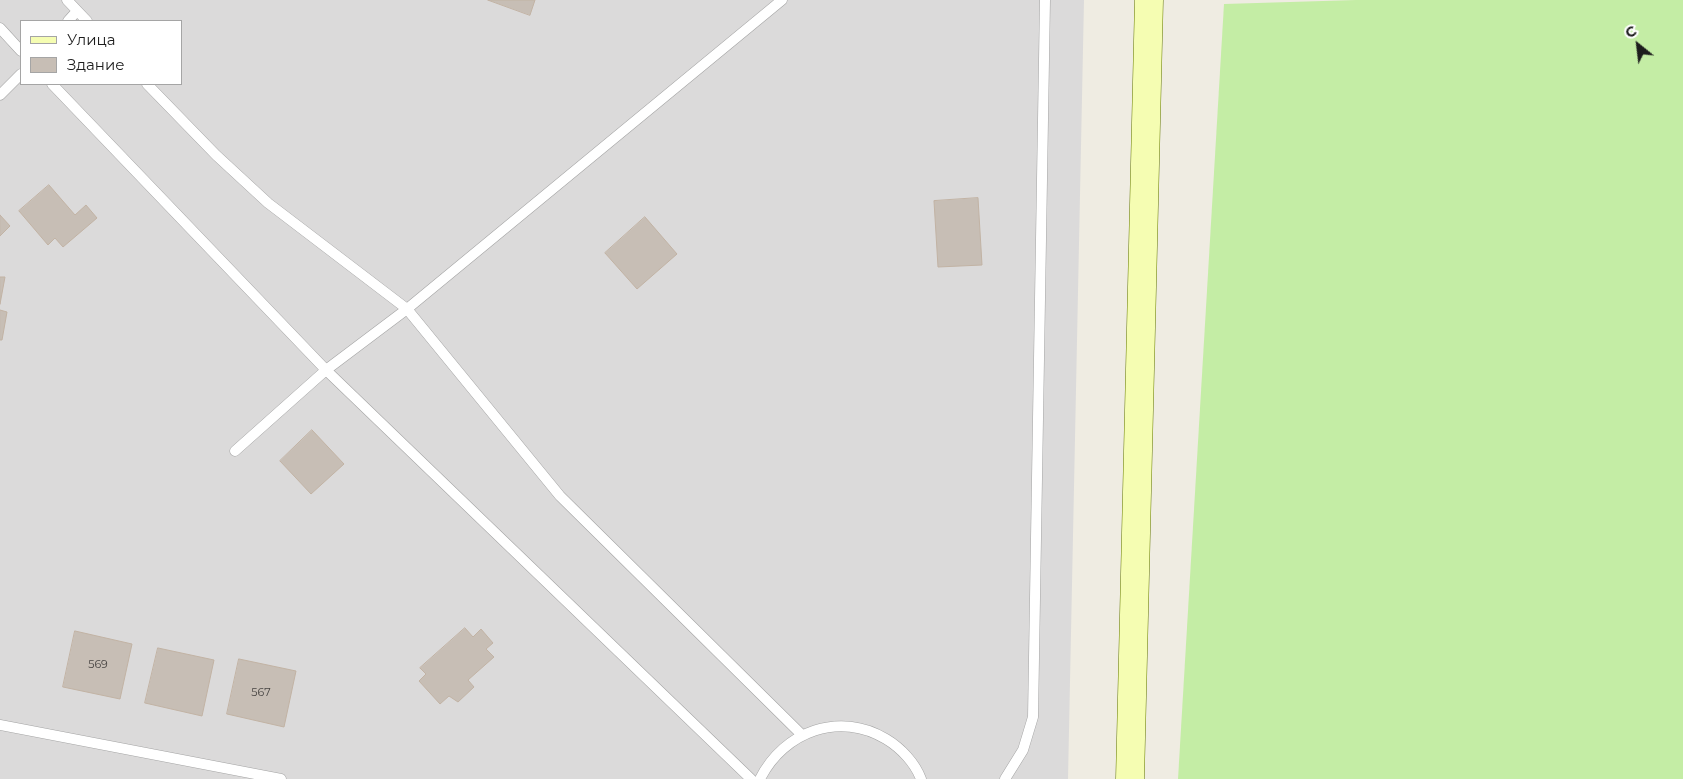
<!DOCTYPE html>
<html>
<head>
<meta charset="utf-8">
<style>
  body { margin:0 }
  #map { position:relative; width:1683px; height:779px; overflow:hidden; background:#efece2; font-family:Montserrat,sans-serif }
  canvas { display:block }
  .legend { position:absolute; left:20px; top:20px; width:162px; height:65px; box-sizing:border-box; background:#fff; border:1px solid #a5a5a5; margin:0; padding:6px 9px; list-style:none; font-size:15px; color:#1d1d1d }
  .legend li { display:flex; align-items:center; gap:10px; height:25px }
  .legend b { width:25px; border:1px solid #a5a5a5 }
  .north { position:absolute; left:1613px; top:20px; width:50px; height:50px; -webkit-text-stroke:4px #fff; paint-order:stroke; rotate:331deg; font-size:14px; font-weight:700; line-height:20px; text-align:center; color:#1d1d1d }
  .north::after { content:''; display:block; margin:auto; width:18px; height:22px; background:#1d1d1d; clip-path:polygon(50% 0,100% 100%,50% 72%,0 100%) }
</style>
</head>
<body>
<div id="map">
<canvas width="1683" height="779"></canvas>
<ul class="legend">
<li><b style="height:6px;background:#f5fdb2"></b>Улица</li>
<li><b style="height:14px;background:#c7beb5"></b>Здание</li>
</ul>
<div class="north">С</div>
</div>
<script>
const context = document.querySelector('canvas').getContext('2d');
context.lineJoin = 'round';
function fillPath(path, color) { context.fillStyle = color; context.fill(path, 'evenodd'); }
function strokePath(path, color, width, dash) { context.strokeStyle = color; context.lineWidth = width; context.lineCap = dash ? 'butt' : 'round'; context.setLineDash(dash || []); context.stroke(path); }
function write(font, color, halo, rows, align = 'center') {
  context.font = font + ' Montserrat,sans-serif'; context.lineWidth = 4.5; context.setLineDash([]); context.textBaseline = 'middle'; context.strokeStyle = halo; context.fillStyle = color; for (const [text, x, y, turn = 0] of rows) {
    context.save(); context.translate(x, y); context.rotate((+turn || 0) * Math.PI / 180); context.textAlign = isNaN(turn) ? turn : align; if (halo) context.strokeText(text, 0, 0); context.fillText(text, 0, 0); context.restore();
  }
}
const residential = new Path2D(`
  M0,0H1084L1068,779H0ZM21,21H181V84H21Z`);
const grass = new Path2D(`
  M1356,0H1683V779H1178L1224,4Z`);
const building = new Path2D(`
  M488,0H535L530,15Z
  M49,185L75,215L86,205L97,218L63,247L55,238L48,245L19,211Z
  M978,198L982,265L938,267L934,201Z
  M0,215L10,226L0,236Z
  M645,217L677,254L637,289L605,253Z
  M0,277H5L0,304Z
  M0,310L7,312L2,340H0Z
  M312,430L344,464L311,494L280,461Z
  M465,628L473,637L481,629L493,643L486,649L494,657L468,680L474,687L458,702L449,696L440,704L419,681L426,674L420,668Z
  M75,631L132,644L120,699L63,687Z
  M158,648L214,660L202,716L145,703Z
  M239,659L296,671L284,727L227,714Z`);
const lane = new Path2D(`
  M67,0L87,21
  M68,21L77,11
  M0,28L21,51
  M52,84L326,370L751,779
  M147,84L216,155L268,203L407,309L560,496L802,735
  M0,95L21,74
  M235,451L326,370L407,309L782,0
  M0,725L281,779
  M760,779C784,731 840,711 886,739C901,748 915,763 921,779
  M1005,779L1023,750L1033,717L1045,0`);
const secondary = new Path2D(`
  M1130,779L1149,0`);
const numberNames = [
  ["569",98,665],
  ["567",261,693]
];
fillPath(residential, '#dbdada');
fillPath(grass, '#c4eda5');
fillPath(building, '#c7beb5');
strokePath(building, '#c2b3a4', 1);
strokePath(lane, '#a4a4a4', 11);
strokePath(secondary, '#647800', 29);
strokePath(lane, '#fff', 10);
strokePath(secondary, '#f5fdb2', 28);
write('11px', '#484543', null, numberNames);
</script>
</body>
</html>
